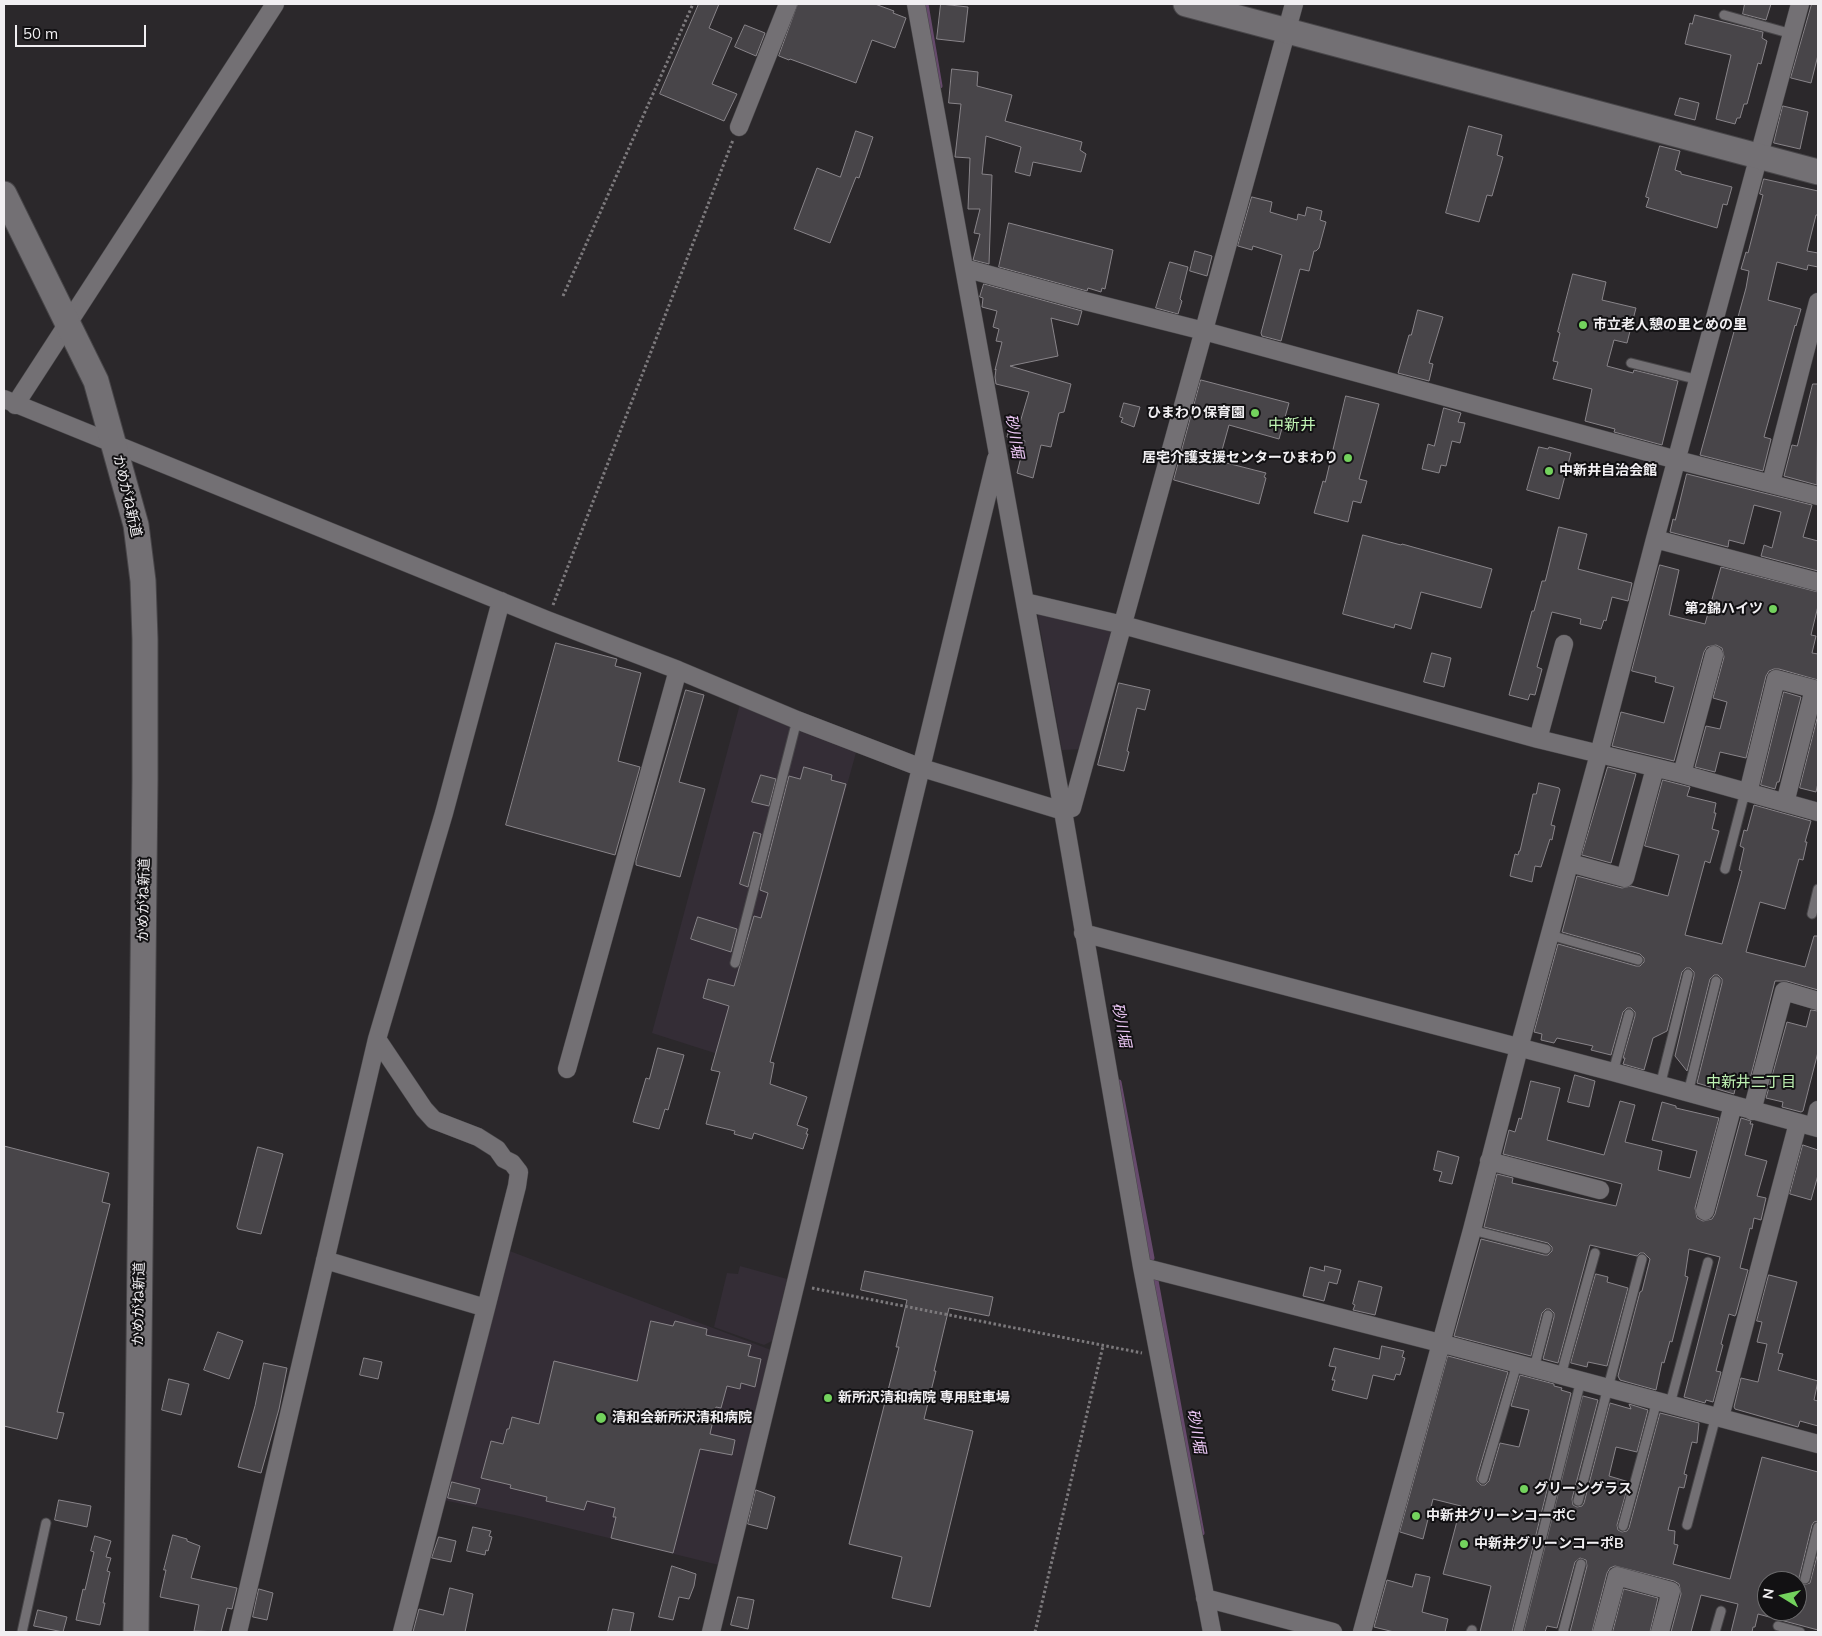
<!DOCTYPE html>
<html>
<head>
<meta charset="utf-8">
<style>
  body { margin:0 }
  #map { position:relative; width:1822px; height:1636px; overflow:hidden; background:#2b282b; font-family:Mulish,sans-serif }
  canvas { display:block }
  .frame { position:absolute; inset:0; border:5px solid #f1eff2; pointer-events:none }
  .north { position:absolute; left:1757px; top:1571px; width:50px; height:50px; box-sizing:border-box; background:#121113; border:1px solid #6b6a6c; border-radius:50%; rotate:279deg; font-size:14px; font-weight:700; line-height:20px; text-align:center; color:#f1eff2 }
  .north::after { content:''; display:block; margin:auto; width:18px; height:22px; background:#73d25d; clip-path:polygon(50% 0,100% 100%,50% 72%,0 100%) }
  .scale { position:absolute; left:15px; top:25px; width:131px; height:22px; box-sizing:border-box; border:2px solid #f1eff2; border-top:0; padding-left:6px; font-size:15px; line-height:18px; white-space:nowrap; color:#f1eff2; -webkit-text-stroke:4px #121113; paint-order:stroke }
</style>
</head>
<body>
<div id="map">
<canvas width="1822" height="1636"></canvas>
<div class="frame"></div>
<div class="north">N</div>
<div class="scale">50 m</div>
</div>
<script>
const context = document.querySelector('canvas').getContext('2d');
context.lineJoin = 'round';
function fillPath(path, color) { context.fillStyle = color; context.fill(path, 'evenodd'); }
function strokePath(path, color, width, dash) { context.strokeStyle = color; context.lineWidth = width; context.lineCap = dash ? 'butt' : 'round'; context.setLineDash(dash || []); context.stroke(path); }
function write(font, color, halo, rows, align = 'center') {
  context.font = font + ' Mulish,"Noto Sans JP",sans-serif'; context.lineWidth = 4; context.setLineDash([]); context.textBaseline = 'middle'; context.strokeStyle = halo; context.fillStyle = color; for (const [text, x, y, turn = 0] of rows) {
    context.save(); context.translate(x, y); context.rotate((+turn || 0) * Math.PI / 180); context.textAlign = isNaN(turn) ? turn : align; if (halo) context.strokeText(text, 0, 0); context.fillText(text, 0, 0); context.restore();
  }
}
const built = new Path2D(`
  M1037,611L1114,632L1083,749L1062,750Z
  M740,704L857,749L768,1070L652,1033Z
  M507,1250L771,1350L719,1565L519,1516L443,1500Z
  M740,1266L787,1279L772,1341L764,1345L714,1327L727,1273L738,1274Z`);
const stream = new Path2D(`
  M926,4L940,86
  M1119,1082L1152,1258
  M1155,1275L1202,1533`);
const building = new Path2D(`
  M699,4H719L709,28L732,38L712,84L737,94L724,121L660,94Z
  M798,4H875L894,11L893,13L906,18L895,48L872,40L856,83L790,59L789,60L779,56Z
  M941,4L968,7L964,42L937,39Z
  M1745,4H1771L1766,20L1743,14Z
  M1812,4H1818V55L1811,83L1791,78Z
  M1695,15L1763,32L1762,38L1767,41L1761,64L1758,63L1747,104H1744L1740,118H1737L1735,124L1716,119L1731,55L1685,44L1690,23L1692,24Z
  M745,25L765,33L756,56L735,47Z
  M952,69L978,72L977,86L1012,95L1005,121L1082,142L1080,150L1086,154L1081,172L1033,162L1030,176L1015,172L1021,147L986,136L982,174L992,175L989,264L973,260L980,234L974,233L980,209H968L970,158L955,157L961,104L949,103Z
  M1680,98L1699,103L1695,120L1675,115Z
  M1783,106L1808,112L1800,149L1774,143Z
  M1469,126L1502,135L1497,155L1503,157L1492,196L1487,195L1479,222L1446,213Z
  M856,131L873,137L859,178L856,177L830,243L794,229L817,168L840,177Z
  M1660,146L1680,151L1675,170L1681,172V174L1732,187L1727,205L1723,204L1717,228L1646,207L1649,198L1646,197Z
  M1764,179L1818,191V215H1816L1807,251L1818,253V267L1808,265L1807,270L1777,262L1768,300L1801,309L1796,326L1795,325L1764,437L1771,439L1763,471L1700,455L1746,288L1749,271L1741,269L1746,252L1748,253L1763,195L1760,194Z
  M1252,197L1272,202L1270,212L1297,220L1298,214L1305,216L1307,207L1322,211L1320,220L1326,222L1319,248L1316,251H1314L1309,271L1300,269L1281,341L1262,336L1261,333L1282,255L1253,246L1252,250L1238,246Z
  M1009,223L1113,250L1105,289L1102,288L1101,292L1088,288L1087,291L999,267Z
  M1195,251L1212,256L1207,276L1190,271Z
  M1170,262L1188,267L1180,299L1182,301L1178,314L1156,308Z
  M1573,274L1606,282L1602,300L1636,308L1627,343L1614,340L1607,366L1633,373L1634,370L1678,381L1662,445L1614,432L1615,429L1585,421L1592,389L1553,379L1558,362L1553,361L1560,333L1558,332Z
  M984,284L1082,311L1078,325L1051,318L1058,356L1010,366L1071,384L1064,412L1059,413L1051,447L1041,445L1033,478L1017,473L1025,441L1007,437L1010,424L1019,426L1029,392L996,384L995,377L996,369L995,370L1002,342L996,341L999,329L993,327L997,311L982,307L983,298L980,297Z
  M1418,310L1443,317L1429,363L1433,364L1429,381L1398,373L1409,335H1411Z
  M1201,380L1289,403L1279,439L1229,425L1219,461L1266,473L1264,477L1266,478L1259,504L1174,480Z
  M1813,384H1818L1817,485L1784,476L1792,445L1797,446Z
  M1346,396L1379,404L1359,479L1367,481L1361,503L1353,501L1348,522L1314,513L1323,481L1325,482Z
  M1124,403L1140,407L1134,427L1121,422L1123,418L1120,417Z
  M1444,408L1461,413L1458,422L1465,423L1460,443L1452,441L1446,466L1441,465L1439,473L1422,469L1428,444L1434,446Z
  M1539,447L1548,449L1549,447L1571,453L1559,499L1527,490Z
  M1687,474L1812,505L1803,537L1818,541V571L1761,556L1764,545L1772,548L1781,512L1754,505L1744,544L1729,540L1728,547L1670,532L1673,519L1675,520Z
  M1559,527L1587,534L1578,569L1632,583L1628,601L1612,597L1606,621L1604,620L1601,629L1580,624L1581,619L1552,612L1537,667L1542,669L1535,695L1530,694L1528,700L1509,695L1532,611H1534L1542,581H1545Z
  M1363,535L1401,545L1402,544L1492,569L1481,608L1421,592L1411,629L1395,624L1394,628L1343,614Z
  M1660,565L1679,570L1669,615L1705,624L1721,567L1818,592V606L1811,635L1816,636L1812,653L1818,654V680L1779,669H1774L1769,671L1766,676L1746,758L1720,752L1715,772L1695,767L1706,726L1720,729L1727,702L1713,698L1724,657L1722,648L1716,645L1707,647L1704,652L1674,761L1612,746L1621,712L1664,723L1674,687L1655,682L1656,677L1632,671Z
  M556,643L617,659L615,666L641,673L618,761L640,767L615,855L506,825Z
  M1432,653L1451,658L1444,687L1424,682Z
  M1119,683L1150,690L1145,710L1137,708L1127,751L1129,752L1124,771L1098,765Z
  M686,690L704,695L679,782L705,789L680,877L636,865V861Z
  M1784,692L1801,697L1779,782H1777L1775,789L1761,785Z
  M1818,715V783L1816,792L1800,788Z
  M804,767L832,775L831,780L846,784L770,1062L774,1063L770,1084L807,1097L797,1125L808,1129L806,1134H808L803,1149L754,1133L752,1139L734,1134L735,1131L706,1124L720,1072L711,1070L729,1006L703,998L708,979L734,986L754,916L761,918L768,893L760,890L789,776L800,779Z
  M1608,767L1636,774L1611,863L1582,855Z
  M761,775L776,779L769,806L752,802Z
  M1663,780L1690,787L1687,796L1716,803L1714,813H1716L1712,829L1719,831L1710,863L1705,861L1685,935L1722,944L1742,871L1739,870L1744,848L1740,846L1744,830L1747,831L1754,805L1811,821L1805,842H1807L1803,860L1799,859L1785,909L1760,902L1746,952L1805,967L1814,936H1818V990L1787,981H1775L1749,1083L1737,1080L1734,1094L1697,1083L1722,983V979L1718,975H1714L1710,979L1687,1071L1675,1056L1694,976V972L1690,968H1686L1682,972L1667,1031L1653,1038L1644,1070L1623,1064L1625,1058H1623L1635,1016V1012L1631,1008H1627L1623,1012L1611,1055L1591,1050L1593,1046L1557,1038L1554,1043L1541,1040L1542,1034L1534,1032L1558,944L1636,966H1640L1644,962V958L1640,954L1562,932L1577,876L1622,888L1631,886L1668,896L1679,855L1645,846Z
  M1539,783L1559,788L1560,790L1551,825L1555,826L1552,840L1550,839L1541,867L1535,866L1532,882L1510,876L1515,854L1518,855L1519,851H1520L1533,794H1536Z
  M754,832L761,834L748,887L740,884Z
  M698,917L737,929L731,952L691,939Z
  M1811,1010L1818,1011V1052L1803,1111L1801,1112L1782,1107L1783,1102L1766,1098L1787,1022L1806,1027Z
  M658,1048L684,1055L668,1110L665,1109L659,1129L633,1122L646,1078L649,1079Z
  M1575,1075L1595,1081L1589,1107L1568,1102Z
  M1531,1081L1560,1088L1547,1140L1604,1155L1620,1101L1635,1105L1625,1142L1662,1151L1658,1170L1690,1178L1697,1151L1652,1140L1662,1102L1676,1106V1108L1719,1118L1695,1208L1697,1218L1703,1221L1712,1219L1715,1214L1741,1118L1751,1121L1750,1124H1753L1745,1155L1767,1161L1757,1196L1766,1198L1761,1220L1754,1218L1752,1229L1750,1228L1740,1268L1748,1270L1736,1314L1735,1316L1729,1314L1721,1344L1723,1345L1716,1371L1721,1372L1713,1402L1706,1400L1705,1403L1684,1397L1720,1257L1689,1249L1685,1276L1688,1277L1672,1342L1670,1341L1664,1363L1662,1362L1656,1390L1620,1380L1618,1376L1640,1292L1642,1291L1650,1259L1644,1253H1640L1637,1256L1590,1245L1558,1363L1543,1359L1554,1317V1313L1550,1309H1546L1542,1313L1531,1356L1454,1336L1481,1239L1544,1255H1548L1552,1251V1247L1548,1243L1484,1227L1497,1174L1513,1178L1512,1183L1616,1206L1622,1184L1503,1154L1509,1130L1515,1132L1519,1118L1521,1119Z
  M1803,1145L1818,1150V1175L1811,1200L1790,1194Z
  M4,1146L109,1173L102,1202L110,1204L57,1412L64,1413L57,1439L4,1426Z
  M258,1147L283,1154L261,1234L238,1229L237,1227Z
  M1438,1151L1459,1157L1452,1184L1439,1181L1442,1172L1434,1170Z
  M1325,1266L1341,1270L1337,1284L1329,1282L1324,1301L1303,1296L1310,1267L1324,1271Z
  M865,1271L993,1297L989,1316L949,1308L934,1371H936L924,1419L973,1431L930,1607L892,1598L902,1557L849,1544L899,1347H896L907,1300L861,1290Z
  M1596,1274L1608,1277L1607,1282L1628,1288L1607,1366L1588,1362L1587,1367L1571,1363Z
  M1769,1275L1797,1282L1778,1353L1783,1354L1778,1370L1818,1381L1814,1400L1818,1401V1426L1800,1421L1798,1427L1735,1409L1734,1407L1741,1378L1758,1382L1767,1344L1757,1342L1762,1322L1757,1321Z
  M1359,1281L1382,1287L1375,1315L1353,1310L1355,1305L1353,1304Z
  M651,1321L673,1326L675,1321L707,1329L706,1335L751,1345L748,1356L761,1359L755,1387L741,1383L740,1389L727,1386L721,1408L716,1407L710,1434L735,1440L732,1455L700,1449L673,1553L611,1538L616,1517H613L615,1508L587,1501L584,1510L546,1501L547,1497L510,1488L511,1485L481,1478L491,1441L503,1444L507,1429H509L512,1417L539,1424L554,1361L637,1381Z
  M218,1332L243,1341L229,1379L204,1370Z
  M1382,1346L1404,1351L1402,1357L1405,1358L1400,1375L1396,1374L1394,1380L1373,1375L1367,1399L1332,1390L1335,1380H1332L1336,1367L1329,1366L1334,1348L1379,1359Z
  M1448,1356L1508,1372L1477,1477V1481L1481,1485H1485L1489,1481L1500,1443L1519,1447L1529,1410L1511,1406L1520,1375L1554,1384V1386L1562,1388L1561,1390L1571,1393L1512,1632H1480L1491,1586L1443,1574L1461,1506L1433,1499L1423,1539L1400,1532Z
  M364,1358L382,1362L378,1379L360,1375Z
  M264,1363L287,1368L279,1409L261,1473L238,1467L255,1406Z
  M169,1379L189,1384L181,1415L162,1410Z
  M1583,1396L1598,1400L1572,1499L1573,1505L1577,1507L1582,1506L1584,1503L1610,1403L1631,1409L1629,1404L1648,1410L1637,1452L1616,1447L1609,1476L1629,1482L1617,1525L1618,1530L1622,1532L1627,1531L1629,1528L1660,1413L1699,1423L1697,1443L1692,1442L1684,1474L1687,1475L1684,1488L1679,1487L1668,1530L1675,1531L1674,1544L1678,1545L1673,1564L1730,1579L1762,1457L1818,1472V1521L1814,1522L1812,1525L1799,1578L1800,1583L1803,1585L1810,1583L1818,1552V1630L1758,1614L1755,1627H1753L1752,1632H1731L1738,1604L1701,1595L1691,1632H1671L1681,1594L1679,1584L1674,1581L1615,1566L1610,1568L1607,1573L1592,1632H1570L1587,1566L1586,1560L1580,1558L1575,1562L1557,1628L1547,1626L1545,1632H1524ZM1767,1581H1797V1611H1767Z
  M452,1482L480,1489L476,1504L448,1498Z
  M756,1490L775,1497L767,1529L748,1524Z
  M59,1500L91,1506L87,1527L55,1520Z
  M473,1527L491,1531L489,1536L492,1537L488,1551L486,1550L485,1555L467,1551Z
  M173,1535L187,1539V1541L200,1546L191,1578L237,1588L232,1609L227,1608L221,1632L194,1631L199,1605L160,1597L166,1570H164Z
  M95,1536L111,1541L106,1557L111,1558L107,1571L110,1572L103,1603H105L100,1625L76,1620L83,1589L85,1590L94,1552L91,1551Z
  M439,1537L456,1541L451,1562L432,1558Z
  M672,1566L696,1574L694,1586L689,1599L679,1597L673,1620L659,1617Z
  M1416,1574L1430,1577L1422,1612L1448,1619L1445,1632H1394L1374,1627L1387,1580L1412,1587Z
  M450,1588L473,1594L465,1632H413L419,1609L443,1615Z
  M259,1589L273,1593L267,1620L253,1617Z
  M1624,1589L1658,1598L1650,1632H1613Z
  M738,1597L754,1600L748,1629L731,1625Z
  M613,1609L634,1613L630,1632H608Z
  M38,1610L67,1617L63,1632L34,1626Z`);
const path = new Path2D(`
  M563,296L693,4
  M553,605L733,140
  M812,1288L1142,1353
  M1035,1632L1103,1346`);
const lane = new Path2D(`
  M1724,15L1792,34
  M1631,363L1699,380
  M1725,869L1745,792
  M1812,914L1818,889
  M1550,935L1638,960
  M735,963L797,720
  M1613,1072L1629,1014
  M1660,1086L1688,974
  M1688,1093L1716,981
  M1472,1230L1546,1249
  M1534,1368L1548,1315
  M1561,1375L1595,1253
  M1670,1404L1708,1262
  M1483,1479L1517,1364
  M1578,1501L1642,1259
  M1687,1525L1716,1416
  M1623,1526L1657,1401
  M1805,1579L1818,1527
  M1778,1626L1800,1632
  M22,1632L46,1523
  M1471,1632L1472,1630
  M1518,1632L1581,1380
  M1563,1632L1581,1564
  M1715,1632L1721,1611`);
const street = new Path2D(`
  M916,4L1063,811L1142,1267L1212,1632
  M739,127L788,4
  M964,268L1085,301L1204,331L1677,460L1818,496
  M4,399L547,620L678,670L797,720L922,768L1063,811L1072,808L1294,4
  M15,405L275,4
  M1771,483L1818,302
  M1655,539L1818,582
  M1025,602L1123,625L1538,739L1682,774L1818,812
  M1538,739L1564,644
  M1682,774L1714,655
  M1748,793L1776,679L1814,689L1785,803
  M1570,863L1625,878L1655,768
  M1083,933L1613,1072L1818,1128
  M377,1039L424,1109L434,1120L478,1137L497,1149L504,1159L512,1163L519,1172L517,1186L486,1308
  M567,1069L678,670
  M1752,1111L1784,991L1818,1001
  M1814,1127L1818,1110
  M1489,1161L1600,1190
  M1705,1211L1733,1105
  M325,1260L486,1308L402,1632
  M1142,1267L1440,1343L1818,1444
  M1720,1417L1798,1123
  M1205,1598L1333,1632
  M238,1632L377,1039L444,813L501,601
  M711,1632L996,459
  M1362,1632L1472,1230L1519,1048L1599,754L1655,539L1800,4
  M1602,1632L1617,1576L1671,1591L1660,1632`);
const secondary = new Path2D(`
  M1186,4L1818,172
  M4,194L96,381L136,525L143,581L145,639V780L136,1632`);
const markers = [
  [1583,325,5,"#73d25d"],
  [1255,413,5,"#73d25d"],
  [1348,458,5,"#73d25d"],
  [1549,471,5,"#73d25d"],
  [1773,609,5,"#73d25d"],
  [828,1398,5,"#73d25d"],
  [601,1418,6,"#73d25d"],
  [1524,1489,5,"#73d25d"],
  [1416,1516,5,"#73d25d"],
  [1464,1544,5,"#73d25d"]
];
const poiNames = [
  ["市立老人憩の里とめの里",1593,325],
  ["ひまわり保育園",1245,413,"right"],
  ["居宅介護支援センターひまわり",1338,458,"right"],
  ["中新井自治会館",1559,471],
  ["第2錦ハイツ",1763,609,"right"],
  ["新所沢清和病院 専用駐車場",838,1398],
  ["清和会新所沢清和病院",612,1418],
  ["グリーングラス",1534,1489],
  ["中新井グリーンコーポC",1426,1516],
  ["中新井グリーンコーポB",1474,1544]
];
const streetNames = [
  ["かめがね新道",127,496,77],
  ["かめがね新道",144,900,-89],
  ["かめがね新道",139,1304,-89]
];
const waterNames = [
  ["砂川堀",1014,436,80],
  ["砂川堀",1121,1025,79],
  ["砂川堀",1196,1431,80]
];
const neighbourhoodNames = [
  ["中新井二丁目",1751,1082]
];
const quarterNames = [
  ["中新井",1292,425]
];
fillPath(built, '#342d36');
strokePath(stream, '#664a6c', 5);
fillPath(building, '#484549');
strokePath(building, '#888489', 1);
strokePath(lane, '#484649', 11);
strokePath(street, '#484649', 19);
strokePath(secondary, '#484649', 27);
strokePath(path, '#7d7a7d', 3, [2.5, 2.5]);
strokePath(lane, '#737074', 9);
strokePath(street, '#737074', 18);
strokePath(secondary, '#737074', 25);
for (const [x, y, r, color] of markers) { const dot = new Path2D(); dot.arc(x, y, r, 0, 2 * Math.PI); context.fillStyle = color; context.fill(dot); strokePath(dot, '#121113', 2); }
write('bold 14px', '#f1eff2', '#121113', poiNames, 'left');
write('14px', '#f1eff2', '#121113', streetNames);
write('italic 15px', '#edc8f6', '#121113', waterNames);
write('15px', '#bff3b3', '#121113', neighbourhoodNames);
write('16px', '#bff3b3', '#121113', quarterNames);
</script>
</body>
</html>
